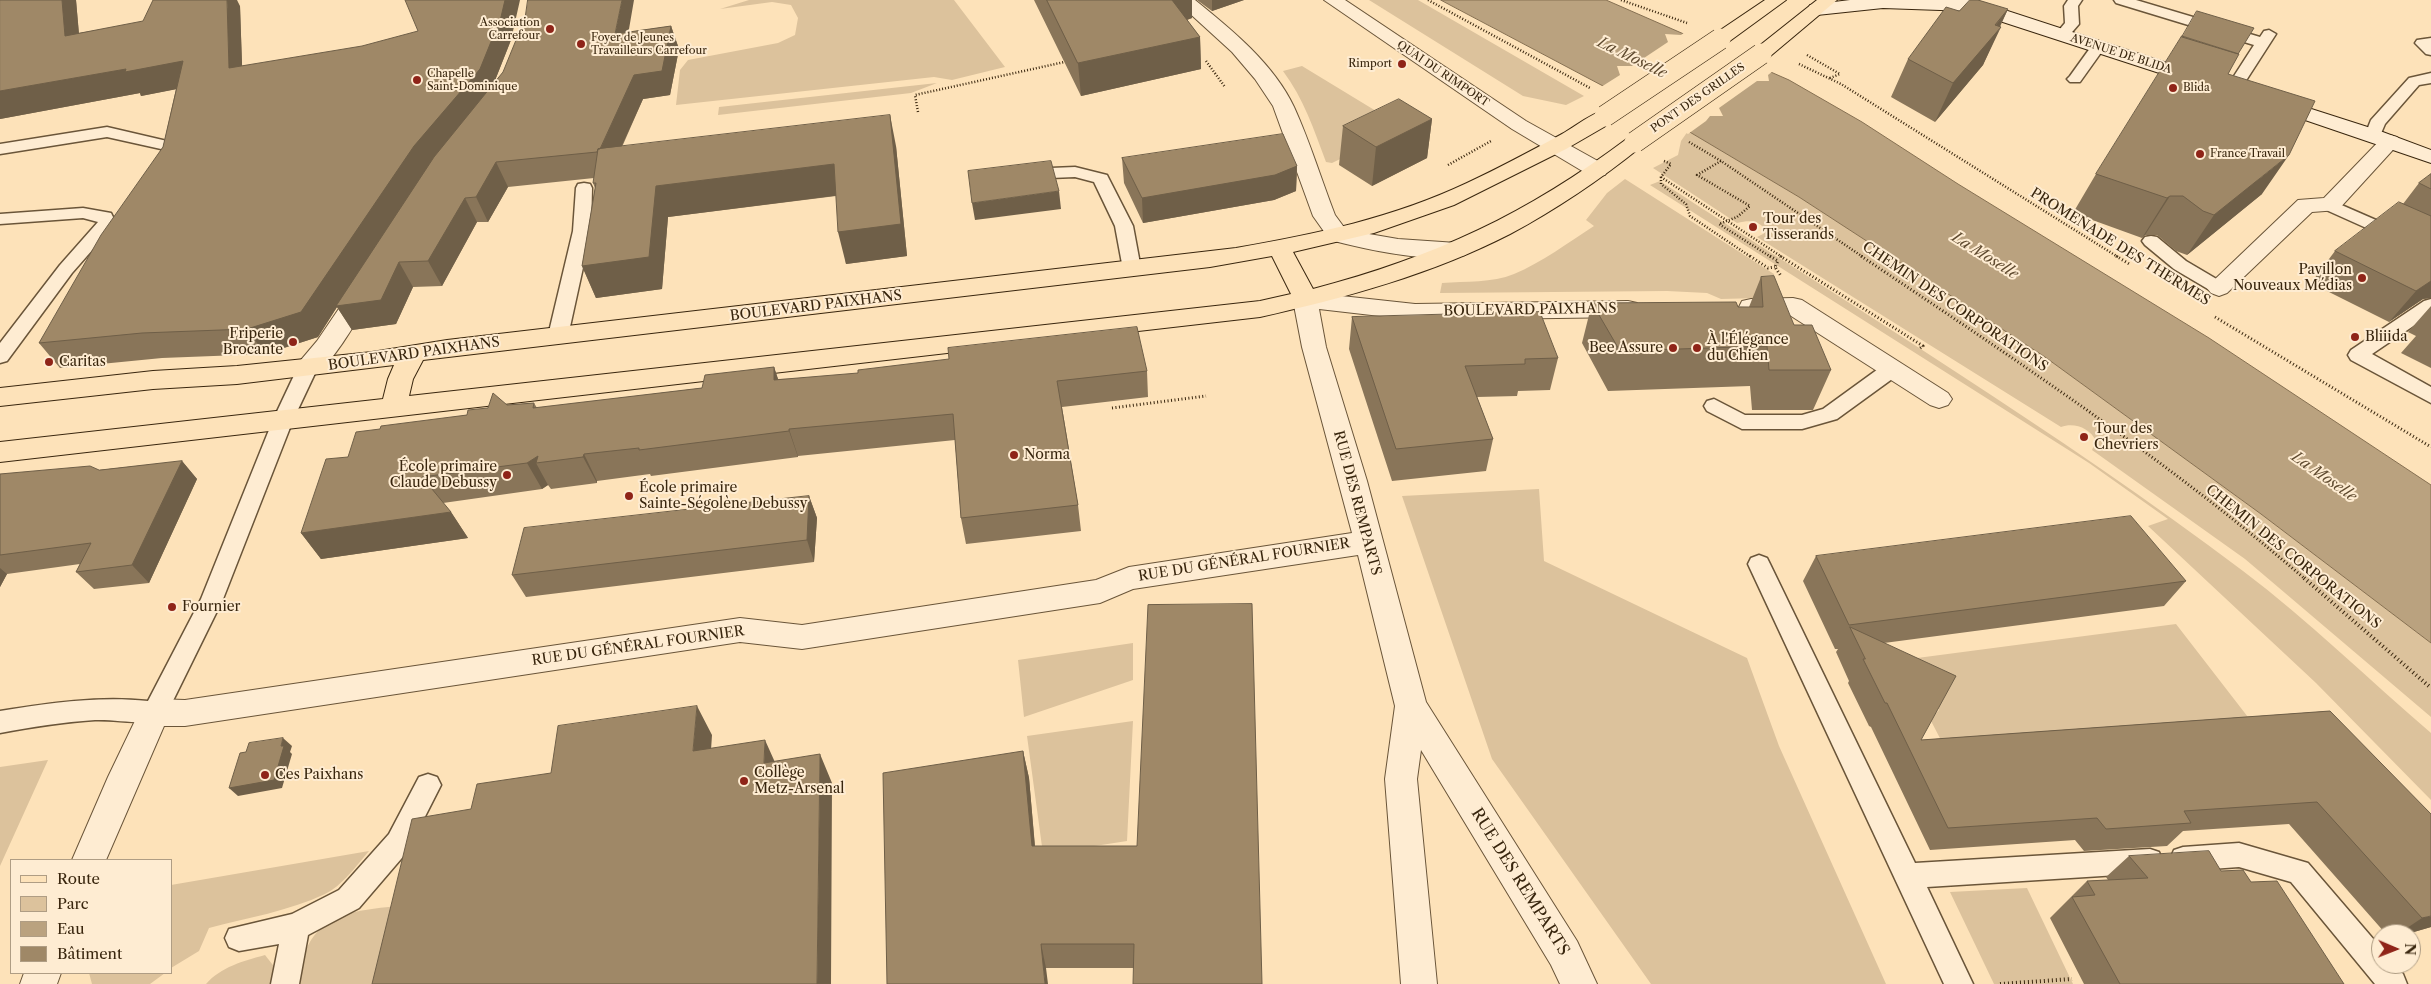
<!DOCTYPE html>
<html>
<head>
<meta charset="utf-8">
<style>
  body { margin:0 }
  #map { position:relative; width:2431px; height:984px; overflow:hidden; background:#fde2b9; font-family:"Libre Caslon Text",serif }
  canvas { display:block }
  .legend { position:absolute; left:10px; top:859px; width:162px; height:115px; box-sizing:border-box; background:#feecd2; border:1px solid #af9d84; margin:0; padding:6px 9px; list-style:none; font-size:15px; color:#39260e }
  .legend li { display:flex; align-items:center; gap:10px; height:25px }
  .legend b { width:25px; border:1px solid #af9d84 }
  .north { position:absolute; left:2371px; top:924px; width:50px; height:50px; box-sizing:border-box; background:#feecd2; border:1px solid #af9d84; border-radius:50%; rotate:91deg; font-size:14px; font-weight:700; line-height:20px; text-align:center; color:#39260e }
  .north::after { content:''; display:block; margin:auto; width:18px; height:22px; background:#8f2418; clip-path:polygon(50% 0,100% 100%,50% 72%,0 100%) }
</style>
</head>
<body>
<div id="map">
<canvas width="2431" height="984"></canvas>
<ul class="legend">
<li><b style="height:6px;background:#fde2b9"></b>Route</li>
<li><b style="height:14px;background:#dcc29c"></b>Parc</li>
<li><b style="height:14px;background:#baa27f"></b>Eau</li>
<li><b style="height:14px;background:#9f8867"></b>Bâtiment</li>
</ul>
<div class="north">N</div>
</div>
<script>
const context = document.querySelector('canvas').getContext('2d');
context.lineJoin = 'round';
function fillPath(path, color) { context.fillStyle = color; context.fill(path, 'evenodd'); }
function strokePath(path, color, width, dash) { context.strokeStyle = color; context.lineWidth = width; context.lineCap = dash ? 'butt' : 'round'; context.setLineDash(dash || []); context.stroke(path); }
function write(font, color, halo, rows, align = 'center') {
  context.font = font + ' "Libre Caslon Text",serif'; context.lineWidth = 4; context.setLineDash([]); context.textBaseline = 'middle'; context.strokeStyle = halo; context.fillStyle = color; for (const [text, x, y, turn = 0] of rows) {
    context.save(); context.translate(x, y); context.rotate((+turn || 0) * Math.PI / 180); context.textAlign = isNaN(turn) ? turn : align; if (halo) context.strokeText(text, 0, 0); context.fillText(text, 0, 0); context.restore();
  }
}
const green = new Path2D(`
  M749,0H954L1005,67L952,80L934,77L676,105L680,70L688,60L778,43L795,35L798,18L791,5L772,2L720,9Z
  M1369,0H1418L1584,96L1566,105L1523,96Z
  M1302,66L1404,128L1332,163L1326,162C1314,130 1304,99 1283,71Z
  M937,83L911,93L718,115L719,107Z
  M1688,131L1799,197L2045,357L2261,514L2431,643V717L2245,559L2092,450L2096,441C2090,428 2074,422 2061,427L1757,237L1763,234L1766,230C1758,220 1750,220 1737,223L1653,168L1678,155L1681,141Z
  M1625,179L1774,274L1775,285L1760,298L1721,299L1707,293L1667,291L1440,293L1442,283C1466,281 1492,283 1514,274C1541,263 1569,242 1594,226L1586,220L1607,193Z
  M1660,181C1856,309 2056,430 2243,571C2308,620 2369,680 2431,733V800L2316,683L2148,526L2168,519L2089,463L1650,185Z
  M1539,489L1544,561L1747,658L1779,746L1886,984H1651L1492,759L1402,496Z
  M2176,624L2251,721L1943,744L1930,719L1939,710L1932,693L1902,660Z
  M1133,643V680L1024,717L1018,660Z
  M1133,721L1127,841L1043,854L1027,736Z
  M48,760L0,866V767Z
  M369,851C357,865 342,886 325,894C289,911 247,918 209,928L199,951L171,968V885Z
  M2027,888L2073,984H1994L1950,892Z
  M420,904L401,984H298C306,906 357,911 420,904Z
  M265,955L276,969L274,984H206C221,967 243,961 265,955Z
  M89,973H165L150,984H92Z`);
const water = new Path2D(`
  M1441,0H1606L1789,80L1862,122L1958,184L2209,338L2431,485V643L2261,514L2045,357L1799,197L1688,131Z`);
const pier = new Path2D(`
  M1685,32L1773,71L1768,75L1769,81H1757L1719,108L1723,116H1710L1706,121L1688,134L1601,87L1620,75L1617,66H1632L1668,42L1665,34L1681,35Z`);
const pathFar2 = new Path2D(`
  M1428,0L1590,88
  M1621,0L1687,23
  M1807,55L1840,74L1830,78
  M1206,61L1225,87
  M1799,64L1841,84L2118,257
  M918,112L915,95L1069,61
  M1689,142L1721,161L1863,257
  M1664,161L1671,164L1661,177V184L1686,204L1690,216L1751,257
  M1721,161L1697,175L1750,206L1737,217L1719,224L1771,257
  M1448,165L1491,141
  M1661,177L1782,257`);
const pathFar1 = new Path2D(`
  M1750,256L1768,268L1775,267
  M1770,256L1778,261L1775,267L1781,276
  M1780,256L1923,346L1919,349
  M1861,256C2013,358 2166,459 2305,579
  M2116,256L2131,265
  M2215,317L2431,447
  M1112,408L1206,396`);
const path = new Path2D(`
  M2304,578L2431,688
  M2000,984L2072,979`);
const service = new Path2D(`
  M2068,0H2082L2078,6L2079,24L2067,38L2062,39L2055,35L2065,23L2064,6Z
  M2114,0H2136L2260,37L2264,31L2269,30L2276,34L2238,93L2233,95L2225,90L2254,45L2116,3Z
  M2431,38V55L2426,54L2415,43L2417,40Z
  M2098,43L2105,47L2080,82H2070L2067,79L2070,76L2093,44Z
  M2431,73V83L2419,85L2385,124L2379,138H2367L2365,135L2371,120L2409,78Z
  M107,127L167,141L169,144L167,147L161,149L107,137L0,154V144Z
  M1075,167L1107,175L1109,179L1133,226L1141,269L1138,273H1126L1123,269L1115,226L1094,182L1075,177L1026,179L1020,178L1018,174L1020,170L1026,169Z
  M584,183L590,184L592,188L591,231L568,336L565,340L558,342L551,340L548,336L573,231L576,188L578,184Z
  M2330,200L2431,244V257L2324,209L2321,205L2324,201Z
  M83,208L111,213L116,223L72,273L7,361L0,363V343L60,265L98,222L83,218L0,224V214Z
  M2151,236L2157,237L2186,261L2225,284L2228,288L2225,292L2219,294L2213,292L2174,269L2145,245L2142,241L2145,237Z
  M2431,299V314L2372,354L2431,387V403L2351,360L2348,355L2351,350L2424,301Z
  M308,360L315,362L318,367L293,420L223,599L164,719C146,726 116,719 95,720C63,722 32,727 0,733V711C49,703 98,696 148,701L201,599L273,420L298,367L301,362Z
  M1892,362L1899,364L1902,369L1899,374L1837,419L1802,429H1742L1707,411L1704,406L1707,401L1714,399L1745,415H1802L1823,409L1885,364Z
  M1759,555L1767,558L1770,564L1915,863L2150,849L2159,852L2163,861L2159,870L2150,873L1927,887L1973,984H1944L1748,564L1751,558Z
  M428,774L437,777L441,785L407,852L359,908L308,935L299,984H271L279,944L239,951L229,947L225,938L229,929L292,914L339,890L389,834L419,777Z
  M2239,843L2308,863L2381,948V964H2394L2403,974L2407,984H2375L2291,882L2239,867L2183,871L2174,868L2170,859L2174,850L2183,847Z`);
const minor = new Path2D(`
  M1324,0H1345L1526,121L1605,165L1608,170L1605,175L1597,176L1589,175L1512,129Z
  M2390,135L2397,137L2401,141L2338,210L2312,212L2227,293L2219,296L2211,293L2207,288L2211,283L2298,200L2324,198L2383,137Z
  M365,279L373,282L377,287C362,311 339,355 318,372C312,377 306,375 299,373L295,367L317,341L357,282Z
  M1305,292L1415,304L1628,301L1637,303L1640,309L1637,315L1628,317L1415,320L1319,309L1326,347L1367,481L1426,702L1577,941L1597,984H1560L1551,965L1421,750L1417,779L1437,984H1401L1385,779L1395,706L1358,555L1133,589L1100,603L802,649L740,642L185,726H164L106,860H72L108,777L144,702L155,699L185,700L740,618L802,625L1096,580L1129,567L1352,533L1302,347L1293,300L1297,295Z
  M1793,298L1802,300L1948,393L1952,399L1948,405L1939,408L1930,405L1788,314L1751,315L1742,313L1739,307L1742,301L1751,299Z
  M24,973H61L57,984H20Z`);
const tertiary = new Path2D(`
  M1175,0H1195C1231,29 1274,64 1294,107C1310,142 1321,179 1335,215L1346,230L1398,239L1457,243L1465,245L1469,250L1465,255C1430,264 1365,249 1330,240L1313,216L1273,106L1255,79L1232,52Z`);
const secondary = new Path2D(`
  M1850,0H1974L2204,75L2207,79L2204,83L2197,85L2190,83L1969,11L1883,8L1817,15L1810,13L1808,9L1810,5Z
  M2274,97L2380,131L2431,150V163L2267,107L2264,103L2267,99Z`);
const primary = new Path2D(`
  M1765,0H1786L1727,43H1713L1710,39L1713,35Z
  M1817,0H1837L1768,58L1761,60L1754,58L1751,54L1754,50Z
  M1605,110L1612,112L1615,116L1604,127L1566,149L1454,205L1374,233L1293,252L1313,289C1435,257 1527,214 1628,138L1635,136L1642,138L1646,142L1642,146C1601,179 1557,209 1510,234C1432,274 1345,298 1260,317L0,462V442L383,399L388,379L394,365L237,384L153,389L0,406V388L153,371L237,366L372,352L447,340L1236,248C1316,234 1393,218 1467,183C1499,168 1531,151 1562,134C1576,126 1590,114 1605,110ZM1272,256L1291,294L1260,301L409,396L413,379L423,360L1210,267Z`);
const primaryBridge = new Path2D(`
  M1605,116L1720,39
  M1635,142L1761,54`);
const wall = new Path2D(`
  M0,0H76L79,33L240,6L242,66L511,40L494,83L628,32L671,26L679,49L670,95L643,99L622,147L896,146L907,256L846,264L836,196L668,217L662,289L596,298L582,266L595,188L593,183L594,178L508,187L488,222H477L442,286L413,287L396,324L352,330L337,307L318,337L265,354L162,358L60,368L39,343L163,147L176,89L141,96L140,93L0,119Z
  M1034,0H1192V18L1187,20L1200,37L1201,69L1081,96Z
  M1197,0H1244L1212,11Z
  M2008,9L1983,65L1935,122L1891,97L1908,59L1959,11Z
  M2182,36L2238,54L2228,74L2262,194L2187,255L2176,251L2157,235H2145L2142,238L2073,213L2096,174Z
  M1432,119L1427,158L1372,186L1339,165L1343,126Z
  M1122,158L1297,166L1296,191L1274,200L1143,223L1124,183Z
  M2431,174V298L2423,299L2389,322L2311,283L2335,251L2403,204L2419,183Z
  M1761,277L1794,325L1831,370L1813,410H1752L1750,386L1608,391L1582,343L1592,303L1749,307Z
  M2431,306V368L2401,353L2416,336L2408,332Z
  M1352,317L1558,358L1550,390L1518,391L1517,396L1477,397L1493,439L1486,471L1392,481L1349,349Z
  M774,367L778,379L1147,371L1148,397L1062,407L1078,505L1081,531L966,544L961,518L955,440L798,456V457L651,476L650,474L597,481V483L551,489L548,485L542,489L443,503L451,512L468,538L321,559L301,533L348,457L380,429L467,415L507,405L534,403L537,408L702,388Z
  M182,461L197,479L149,583L94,589L76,572L80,564L7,574L0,587V474L99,470Z
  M809,496L817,518L814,562L526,597L512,575Z
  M1816,556L2186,581L2164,606L1884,643L1921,740L2330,711L2431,927L2407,934H2386L2289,824L2183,831L2167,846L2084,851L2075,840L1930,850L1871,727L1869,726L1848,683L1849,681L1836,652L1838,649H1835L1803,581Z
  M1023,751L1029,778L1035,846L1262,984L1133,968H1046L887,984Z
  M2129,856L2221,871L2251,882L2344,984H2084L2050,918L2087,881L2108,880L2106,877Z`);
const shadedWall = new Path2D(`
  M62,0H76L81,60L65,36Z
  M227,0H237L240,6L243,92L229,68Z
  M505,0H520L511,40L490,93L399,262L413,287L396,324L352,330L337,307L318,337L265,354L247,329Z
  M622,0H634L624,58L615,34Z
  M1168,0H1192V18L1169,26Z
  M1212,0H1244L1212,11Z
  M2008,9L1997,32L2001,27L1983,65L1935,122L1953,83Z
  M671,26L679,49L670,95L643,99L608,176L599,152L634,75Z
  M1200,37L1201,69L1081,96L1078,63Z
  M183,61L198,85L141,96L140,93L0,119V91L126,69Z
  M890,115L896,146L907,256L846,264L838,232Z
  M1432,119L1427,158L1372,186L1376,147Z
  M2289,155L2262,194L2187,255L2214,215Z
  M496,162L508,187L488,222L476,197Z
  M834,164L841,195L668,217L662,289L596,298L582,266L656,186Z
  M1297,166L1296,191L1274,200L1143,223L1142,198Z
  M1059,191L1061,209L975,220L972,203Z
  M2170,196L2145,235L2142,238L2167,198Z
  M465,198L477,222L442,286L428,261Z
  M2431,281V298L2423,299L2389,322L2416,291Z
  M774,367L783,394L774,380Z
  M789,429L798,456V457L789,431Z
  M584,454L597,481V483L583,457Z
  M538,456L536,463L548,485L542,489L527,463Z
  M182,461L197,479L149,583L132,565Z
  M809,496L817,518L814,562L807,540Z
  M451,512L468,538L321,559L301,533Z
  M0,568L7,574L0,587Z
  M697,706L712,735L709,780L693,751Z
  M283,738L292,746L290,752L292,754L282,788L238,796L229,788L281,746Z
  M765,740L778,769L764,763Z
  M1023,751L1029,778L1037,872L1032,846Z
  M820,754L832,783L831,984H817Z
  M2431,916V927L2407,934H2398L2422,918Z
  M1041,944L1046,968L1048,984H1045Z`);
const building = new Path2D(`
  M0,0H62L65,36L143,21L153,0H227L229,68L362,46L418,31L405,0H505L501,17L480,69L414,146L301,312L247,329L142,333L39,343L101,235L163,147L183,61L125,72L126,69L0,91Z
  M528,0H622L615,34L671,26L662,71L634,75L600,149H598L597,152L496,162L476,197L465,198L428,261L399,262L381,300L336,306L434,157L503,72L525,18Z
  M1047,0H1172L1200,37L1078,63Z
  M1970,0H1978L2008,9L1995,25L2001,27L1953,83L1908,59L1946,7L1959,11Z
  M2197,11L2254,28L2238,54L2182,37Z
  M2182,36L2239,54L2228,74L2315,101L2289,155L2214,215L2203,211L2183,196H2170L2167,198L2096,174Z
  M1399,99L1432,119L1376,147L1343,126Z
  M890,115L901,224L838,232L834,164L656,186L649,257L582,266L596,183H593L598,149Z
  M1283,134L1297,166L1275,175L1142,198L1122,158Z
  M1051,161L1059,191L972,203L968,171Z
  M2431,174V189L2419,183Z
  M2399,202L2431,216V281L2416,291L2335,251Z
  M1774,276L1794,325H1812L1831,370H1769L1767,346L1620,351L1592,303L1736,302L1738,307H1763L1761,277Z
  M1540,312L1558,358L1525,359V364L1465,366L1493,439L1396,449L1352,317Z
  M1137,327L1147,371L1057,381L1078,505L961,518L953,414L789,429V431L639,450V448L584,454L583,457L536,463L538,456L527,463L422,477L451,512L301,533L326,459L348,457L356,432L380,429L381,426L467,415L468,410L488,408L493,393L507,405L534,403L533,408L702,388L705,375L774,367V380L858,373V370L949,359L948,348Z
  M182,461L132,565L76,572L91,543L0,555V474L90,466L99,470Z
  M809,496L807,540L512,575L524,528Z
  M2131,516L2186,581L1849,625L1816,556Z
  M1252,604L1262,984H1133L1134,944H1041L1045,984H887L883,773L1023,751L1032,846H1137L1148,605Z
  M1850,627L1956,676L1921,740L2330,711L2431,814V916L2422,918L2317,802L2184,811L2191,823L2106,829L2097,818L1948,828L1887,703H1885L1863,659H1865Z
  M697,706L693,751L765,740L764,763L820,754L817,984H372L412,819L471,809L477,784L551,773L558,726Z
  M283,738L281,746H284L274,780L229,788L240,753L246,752L249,743Z
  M2209,851L2221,871L2243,870L2251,882L2277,881L2344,984H2120L2072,897L2095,895L2087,881L2148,878L2129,856Z`);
const markers = [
  [550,29,5,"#8f2418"],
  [581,44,5,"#8f2418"],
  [1402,64,5,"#8f2418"],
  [417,80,5,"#8f2418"],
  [2173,88,5,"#8f2418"],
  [2200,154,5,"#8f2418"],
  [1753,227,5,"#8f2418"],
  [2362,278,5,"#8f2418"],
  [2355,337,5,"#8f2418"],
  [293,342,5,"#8f2418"],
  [1673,348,5,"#8f2418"],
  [1697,348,5,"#8f2418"],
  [49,362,5,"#8f2418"],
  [2084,437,5,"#8f2418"],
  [1014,455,5,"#8f2418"],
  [507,475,5,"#8f2418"],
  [629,496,5,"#8f2418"],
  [172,607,5,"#8f2418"],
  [265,775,5,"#8f2418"],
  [744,781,5,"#8f2418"]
];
const farPoinames = [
  ["Association",540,23,"right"],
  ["Carrefour",540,36,"right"],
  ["Foyer de Jeunes",591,38],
  ["Travailleurs Carrefour",591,51],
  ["Rimport",1392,64,"right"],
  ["Chapelle",427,74],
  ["Saint-Dominique",427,87],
  ["Blida",2183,88],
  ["France Travail",2210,154]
];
const farStreetnames = [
  ["AVENUE DE BLIDA",2121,54,18],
  ["QUAI DU RIMPORT",1443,74,34],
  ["PONT DES GRILLES",1698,98,-35]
];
const poiNames = [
  ["Tour des",1763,219],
  ["Tisserands",1763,235],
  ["Pavillon",2352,270,"right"],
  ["Nouveaux Médias",2352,286,"right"],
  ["Friperie",283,334,"right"],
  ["Brocante",283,350,"right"],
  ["Bliiida",2365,337],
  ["À l'Élégance",1707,340],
  ["du Chien",1707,356],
  ["Bee Assure",1663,348,"right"],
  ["Caritas",59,362],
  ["Tour des",2094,429],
  ["Chevriers",2094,445],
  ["Norma",1024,455],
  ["École primaire",497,467,"right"],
  ["Claude Debussy",497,483,"right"],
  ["École primaire",639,488],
  ["Sainte-Ségolène Debussy",639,504],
  ["Fournier",182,607],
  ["Collège",754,773],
  ["Metz-Arsenal",754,789],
  ["Ces Paixhans",275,775]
];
const streetNames = [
  ["PROMENADE DES THERMES",2120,247,32],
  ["BOULEVARD PAIXHANS",816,306,-7],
  ["CHEMIN DES CORPORATIONS",1955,307,34],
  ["BOULEVARD PAIXHANS",1530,310,-1],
  ["BOULEVARD PAIXHANS",414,354,-8],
  ["RUE DES REMPARTS",1357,503,75],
  ["CHEMIN DES CORPORATIONS",2293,557,39],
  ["RUE DU GÉNÉRAL FOURNIER",1244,560,-9],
  ["RUE DU GÉNÉRAL FOURNIER",638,646,-8]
];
const waterNames = [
  ["La Moselle",1632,58,26],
  ["La Moselle",1985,256,32],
  ["La Moselle",2324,477,35]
];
const nearStreetnames = [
  ["RUE DES REMPARTS",1520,882,58]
];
fillPath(green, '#dcc29c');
fillPath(water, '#baa27f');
strokePath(water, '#867052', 1);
fillPath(pier, '#fde2b9');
strokePath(service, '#6a5539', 3);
strokePath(minor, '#6a5539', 2);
strokePath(tertiary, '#6a5539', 2);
strokePath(secondary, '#39260e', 2);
strokePath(primary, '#39260e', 2);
strokePath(pathFar2, '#39260e', 2.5, [1, 2]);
strokePath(pathFar1, '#39260e', 3, [1, 2.5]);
strokePath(path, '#39260e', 4, [1, 3]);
fillPath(service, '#feecd2');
fillPath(minor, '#feecd2');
fillPath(tertiary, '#feecd2');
fillPath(secondary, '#feecd2');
fillPath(primary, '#fde2b9');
strokePath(primaryBridge, '#39260e', 22, []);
strokePath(primaryBridge, '#fde2b9', 21);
fillPath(wall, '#897559');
fillPath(shadedWall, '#6f5f48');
fillPath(building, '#9f8867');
strokePath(building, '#6f5f48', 1);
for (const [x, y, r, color] of markers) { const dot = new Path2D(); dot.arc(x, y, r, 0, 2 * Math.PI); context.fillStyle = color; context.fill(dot); strokePath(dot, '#feecd2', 2); }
write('11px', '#39260e', '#feecd2', farPoinames, 'left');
write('11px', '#39260e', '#feecd2', farStreetnames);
write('14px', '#39260e', '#feecd2', poiNames, 'left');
write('14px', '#39260e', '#feecd2', streetNames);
write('italic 15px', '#604b30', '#feecd2', waterNames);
write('16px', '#39260e', '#feecd2', nearStreetnames);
</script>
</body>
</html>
